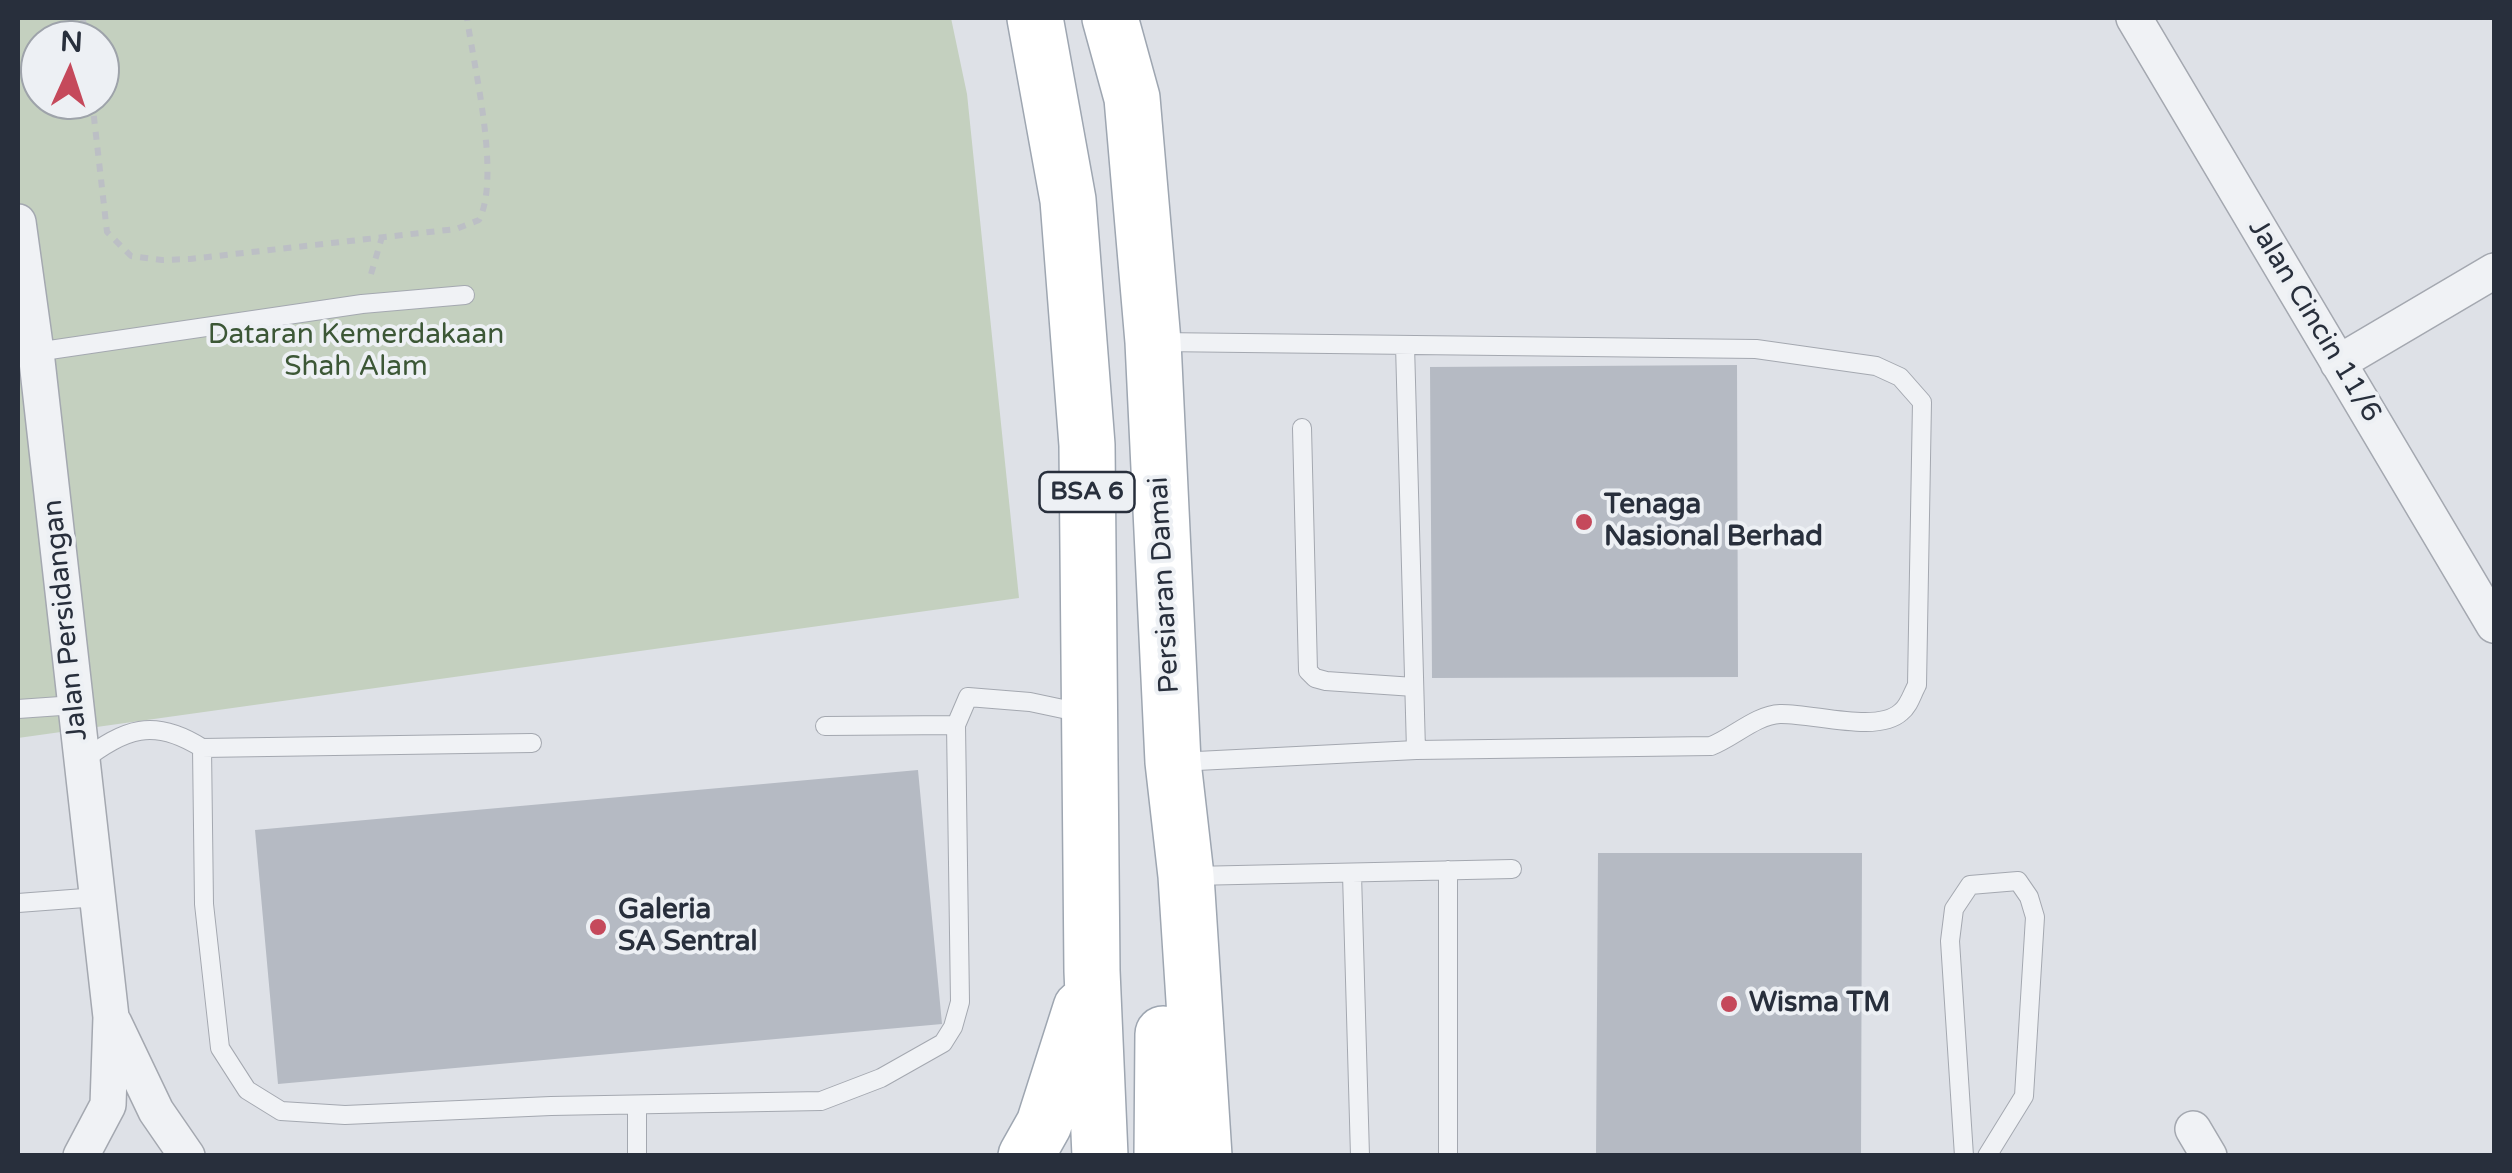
<!DOCTYPE html>
<html>
<head>
<meta charset="utf-8">
<style>
  body { margin:0 }
  #map { position:relative; width:2512px; height:1173px; overflow:hidden; background:#dee1e7; font-family:"Varela Round",sans-serif }
  canvas { display:block }
  .frame { position:absolute; inset:0; border:20px solid #282f3c; pointer-events:none }
  .north { position:absolute; left:20px; top:20px; width:100px; height:100px; box-sizing:border-box; background:#edf0f4; border:2px solid #9ea3aa; border-radius:50%; rotate:3deg; font-size:28px; font-weight:700; line-height:40px; text-align:center; color:#282f3c }
  .north::after { content:''; display:block; margin:auto; width:35px; height:45px; background:#c5495b; clip-path:polygon(50% 0,100% 100%,50% 72%,0 100%) }
</style>
</head>
<body>
<div id="map">
<canvas width="2512" height="1173"></canvas>
<div class="frame"></div>
<div class="north">N</div>
</div>
<script>
const context = document.querySelector('canvas').getContext('2d');
context.lineJoin = 'round';
function fillPath(path, color) { context.fillStyle = color; context.fill(path, 'evenodd'); }
function strokePath(path, color, width, dash) { context.strokeStyle = color; context.lineWidth = width; context.lineCap = dash ? 'butt' : 'round'; context.setLineDash(dash || []); context.stroke(path); }
function write(font, color, halo, rows, align = 'center') {
  context.font = font + ' "Varela Round",sans-serif'; context.lineWidth = 8; context.setLineDash([]); context.textBaseline = 'middle'; context.strokeStyle = halo; context.fillStyle = color; for (const [text, x, y, turn = 0] of rows) {
    context.save(); context.translate(x, y); context.rotate((+turn || 0) * Math.PI / 180); context.textAlign = isNaN(turn) ? turn : align; if (halo) context.strokeText(text, 0, 0); context.fillText(text, 0, 0); context.restore();
  }
}
const green = new Path2D(`
  M18,18H951L967,94L1019,598L18,738ZM40,40H100V100H40Z`);
const building = new Path2D(`
  M1737,365L1738,677L1432,678L1430,367Z
  M918,770L942,1024L278,1084L255,830Z
  M1598,853H1862L1861,1156H1596Z`);
const path = new Path2D(`
  M83,18L85,40
  M92,100L107,232L131,256L162,260L190,259L456,229L479,220C501,177 474,68 467,18
  M371,274L382,237`);
const lane = new Path2D(`
  M1159,342L1756,349L1876,366L1900,377L1922,402L1917,685C1912,694 1909,706 1901,712C1877,734 1813,713 1780,714C1756,715 1734,737 1711,746L1416,750L1177,762
  M1405,345L1416,750
  M36,352L362,304L465,295
  M1302,428L1308,671L1315,678L1326,681L1414,687
  M18,709L75,705
  M825,726L956,725
  M202,748L204,904L220,1048L247,1090L281,1111L345,1115L551,1106L821,1101L881,1078L943,1043L953,1027L960,1002L956,725L968,697L1030,702L1082,713
  M82,761C125,729 153,717 202,748L532,743
  M1352,874L1360,1156
  M1192,876L1512,869
  M18,903L98,897
  M637,1106V1156
  M1448,1156V870
  M1964,1156L1950,941L1954,909L1970,885L2018,881L2029,897L2035,917L2024,1096L1987,1156`);
const street = new Path2D(`
  M2134,18L2494,625
  M18,222L36,352L111,1017L108,1105L81,1156
  M2338,363L2494,271
  M114,1023L156,1111L187,1156
  M2193,1129L2209,1156`);
const primary = new Path2D(`
  M1035,18L1068,200L1087,445L1092,971L1100,1156
  M1110,18L1132,98L1153,342L1173,762L1186,876L1204,1156
  M1026,1156L1044,1124L1081,1008
  M1162,1156L1163,1034`);
const markers = [
  [1584,522,10,"#c5495b"],
  [598,927,10,"#c5495b"],
  [1729,1004,10,"#c5495b"]
];
const shields = [
  [1087,492,95]
];
const shieldNames = [
  ["BSA 6",1087,492]
];
const streetNames = [
  ["Jalan Cincin 11/6",2314,321,59],
  ["Persiaran Damai",1165,585,-93],
  ["Jalan Persidangan",66,620,-96]
];
const parkNames = [
  ["Dataran Kemerdakaan",356,336],
  ["Shah Alam",356,368]
];
const poiNames = [
  ["Tenaga",1604,506],
  ["Nasional Berhad",1604,538],
  ["Galeria",618,911],
  ["SA Sentral",618,943],
  ["Wisma TM",1749,1004]
];
fillPath(green, '#c4d0bf');
fillPath(building, '#b5bac3');
strokePath(lane, '#a4a8b0', 20);
strokePath(street, '#a4a8b0', 38);
strokePath(primary, '#9ea6b1', 58);
strokePath(path, '#bcbfc5', 6, [8, 8]);
strokePath(lane, '#f0f2f5', 18);
strokePath(street, '#f0f2f5', 35);
strokePath(primary, '#fff', 55);
for (const [x, y, r, color] of markers) { const dot = new Path2D(); dot.arc(x, y, r, 0, 2 * Math.PI); context.fillStyle = color; context.fill(dot); strokePath(dot, '#edf0f4', 4); }
for (const [x, y, w] of shields) { const box = new Path2D(); box.roundRect(x - w / 2, y - 20, w, 40, 8); context.fillStyle = '#edf0f4'; context.fill(box); strokePath(box, '#282f3c', 2.5); }
write('bold 25px', '#282f3c', null, shieldNames);
write('28px', '#282f3c', '#edf0f4', streetNames);
write('28px', '#3c5736', '#edf0f4', parkNames);
write('bold 28px', '#282f3c', '#edf0f4', poiNames, 'left');
</script>
</body>
</html>
